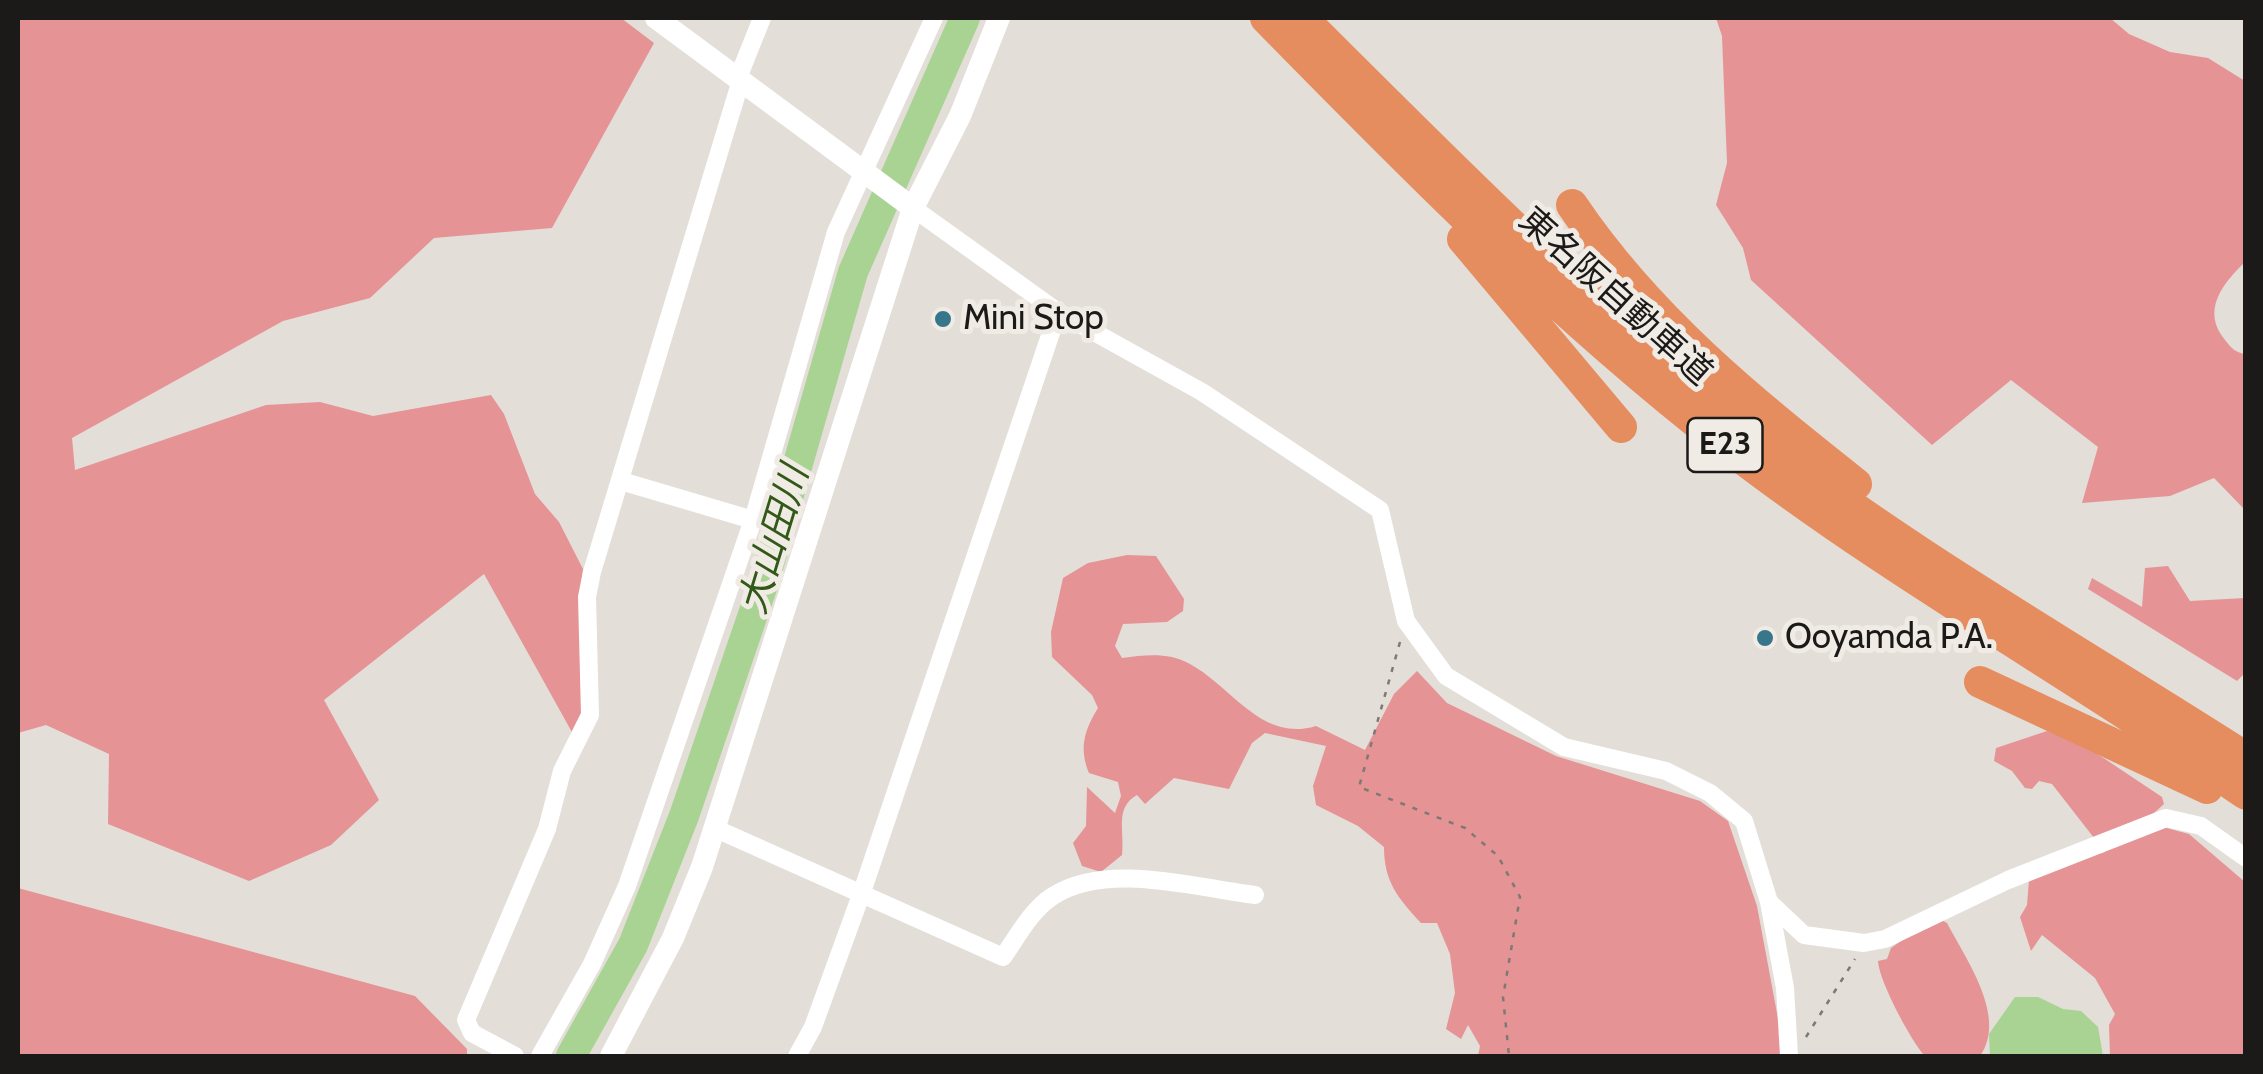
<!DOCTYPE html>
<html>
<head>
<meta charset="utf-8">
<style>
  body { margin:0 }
  #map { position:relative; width:2263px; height:1074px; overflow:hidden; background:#e3ded8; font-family:Cabin,sans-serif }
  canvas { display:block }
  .frame { position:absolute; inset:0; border:20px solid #1c1a18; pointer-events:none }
</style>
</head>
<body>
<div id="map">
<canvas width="2263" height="1074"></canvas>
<div class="frame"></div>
</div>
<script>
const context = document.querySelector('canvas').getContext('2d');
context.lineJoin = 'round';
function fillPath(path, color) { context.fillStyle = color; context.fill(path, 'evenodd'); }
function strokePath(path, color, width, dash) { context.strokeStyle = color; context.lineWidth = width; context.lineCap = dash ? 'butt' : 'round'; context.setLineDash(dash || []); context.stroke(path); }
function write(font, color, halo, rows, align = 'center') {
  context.font = font + ' Cabin,"Noto Sans JP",sans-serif'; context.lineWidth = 10; context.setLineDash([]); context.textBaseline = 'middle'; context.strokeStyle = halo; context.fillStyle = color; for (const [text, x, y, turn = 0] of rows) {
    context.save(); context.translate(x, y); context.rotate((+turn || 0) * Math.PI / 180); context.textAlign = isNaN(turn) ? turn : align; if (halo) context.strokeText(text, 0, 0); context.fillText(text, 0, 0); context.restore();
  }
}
const forest = new Path2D(`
  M18,18H621L654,43L552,228L434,238L370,298L283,321L72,438L75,470L266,405L320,402L373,416L491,395L504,414L535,494L559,522L583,569L580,594L584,714L573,734L484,574L324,700L379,800L331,845L249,881L108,824L109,754L46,725L18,733Z
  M1716,18H2110L2129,34L2170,52L2208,58L2245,81V262C2222,284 2201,311 2225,340C2232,349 2235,352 2245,354V510L2214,478L2170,496L2082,503L2098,447L2011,380L1932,445L1751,280L1743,248L1716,205L1727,163L1722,36Z
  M1127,555L1156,556L1184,599L1183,611L1167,622L1123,624L1115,646L1122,658C1146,655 1168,652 1190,664C1231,686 1262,743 1316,726L1365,750L1394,694L1417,671L1447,703L1556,756L1700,801L1728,821L1757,906L1785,1056H1478L1480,1046L1468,1025L1461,1039L1446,1029L1455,993L1450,954L1437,923H1421C1398,898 1384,882 1384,847L1358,826L1316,805L1313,786L1326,746L1265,733L1252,743L1229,789L1174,778L1145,804L1137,795C1114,808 1125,831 1122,855L1101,872L1082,866L1073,843L1086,826L1087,787L1115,813L1121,796L1118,782L1089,773C1079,748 1084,731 1098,708L1092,695L1052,657L1051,632L1063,578L1088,563Z
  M2168,566L2190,601L2245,598V673L2237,681L2088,589L2092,578L2142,607L2145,568Z
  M2047,731L2075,739L2162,797L2164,804L2154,813L2159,826L2189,834L2245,882V1056H2110L2109,1025L2115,1014L2095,978L2042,935L2031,951L2020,917L2027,905L2029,880L2044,868L2105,852L2052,784L2039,781L2032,789L2025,788L2012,771L1994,761L1996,748Z
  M18,888L415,996L467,1049V1056H18Z
  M1936,917L1947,923C1966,959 2008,1018 1980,1056H1925C1911,1041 1879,981 1878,961L1887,959L1891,948Z`);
const water = new Path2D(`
  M2015,997H2038L2063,1009L2081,1011L2098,1027L2103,1056H1990L1989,1034Z`);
const river = new Path2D(`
  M571,1056L633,945L684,816L763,585L853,272L965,18`);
const path = new Path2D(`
  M1400,642L1359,787L1465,828L1498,856L1520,897L1503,997L1509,1056
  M1806,1037L1855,959`);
const minor = new Path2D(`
  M738,78L762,18
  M913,208L1058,312L1202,392L1380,510L1406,621L1446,676L1564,747L1666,771L1710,793L1744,821L1769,902L1804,935L1864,943L1885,939L2008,880L2166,818L2201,826L2246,858
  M621,481L753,520
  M714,828L1003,957C1017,937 1032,909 1053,896C1107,861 1196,888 1255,895
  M1769,902L1785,988L1789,1056
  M515,1056L472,1033L466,1020L547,829L562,771L590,715L587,597L592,572L741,80
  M540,1056L592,964L627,886L753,520L836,232L934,18
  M797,1056L813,1027L862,892L1058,312`);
const tertiary = new Path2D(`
  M656,18L913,208
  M611,1056L673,938L702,867L913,208L960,116L999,18`);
const motorway = new Path2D(`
  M1266,18C1412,167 1559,316 1725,445C1890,573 2074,674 2246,794
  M1302,18C1444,159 1582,301 1740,424C1899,549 2076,649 2246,758
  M1572,205C1648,318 1750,400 1856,484
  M1463,239L1621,427
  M1980,682L2207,788`);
const markers = [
  [943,319,10,"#37768b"],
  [1765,638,10,"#37768b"]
];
const shields = [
  [1725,445,75]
];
const shieldNames = [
  ["E23",1725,445]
];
const streetNames = [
  ["東名阪自動車道",1615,297,42]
];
const poiNames = [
  ["Mini Stop",963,319],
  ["Ooyamda P.A.",1785,638]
];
const waterNames = [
  ["大山田川",775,540,-73]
];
fillPath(forest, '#e59395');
fillPath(water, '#a9d392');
strokePath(river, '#a9d392', 30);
strokePath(path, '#7d7975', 2.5, [5, 8]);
strokePath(minor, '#fff', 18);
strokePath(tertiary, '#fff', 22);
strokePath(motorway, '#e68d5f', 32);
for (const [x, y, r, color] of markers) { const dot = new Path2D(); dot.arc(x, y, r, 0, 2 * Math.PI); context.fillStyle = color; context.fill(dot); strokePath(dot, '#f0ece5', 4); }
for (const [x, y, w] of shields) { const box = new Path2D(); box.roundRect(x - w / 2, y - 27, w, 54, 8); context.fillStyle = '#f0ece5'; context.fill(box); strokePath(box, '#1c1a18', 2.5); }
write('bold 32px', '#1c1a18', null, shieldNames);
write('35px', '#1c1a18', '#f0ece5', streetNames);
write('35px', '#1c1a18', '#f0ece5', poiNames, 'left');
write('italic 38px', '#325918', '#f0ece5', waterNames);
</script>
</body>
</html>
